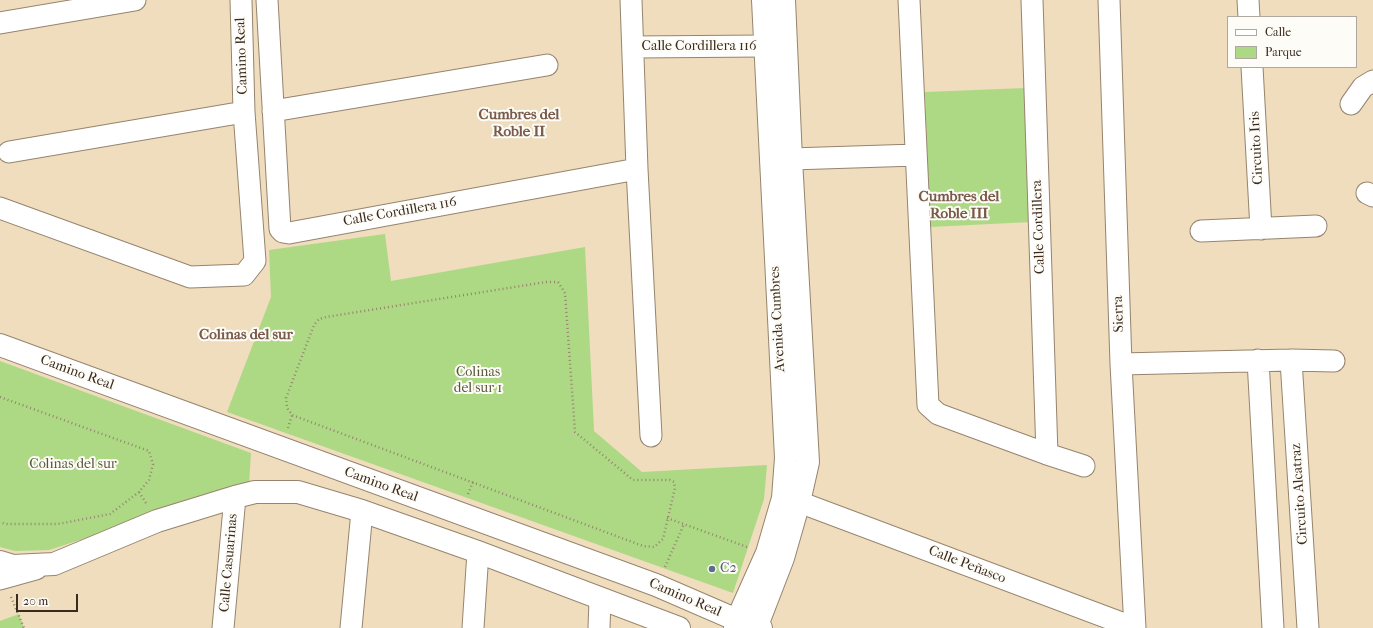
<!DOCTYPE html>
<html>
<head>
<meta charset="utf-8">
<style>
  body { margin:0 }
  #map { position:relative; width:1373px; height:628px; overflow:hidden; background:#f0ddbd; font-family:"IM FELL French Canon",serif }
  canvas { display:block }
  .legend { position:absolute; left:1227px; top:16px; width:130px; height:52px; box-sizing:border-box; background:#fdfcf7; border:1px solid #afa8a0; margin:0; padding:5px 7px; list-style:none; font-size:12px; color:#3b2a1e }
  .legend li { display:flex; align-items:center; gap:8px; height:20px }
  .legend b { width:20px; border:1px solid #afa8a0 }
  .scale { position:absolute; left:16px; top:594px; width:62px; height:18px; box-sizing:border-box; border:2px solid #3b2a1e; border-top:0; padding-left:5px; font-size:12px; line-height:14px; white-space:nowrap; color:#3b2a1e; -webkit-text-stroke:3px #fdfcf7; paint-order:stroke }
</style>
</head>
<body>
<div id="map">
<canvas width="1373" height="628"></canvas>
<ul class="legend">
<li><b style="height:5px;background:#fff"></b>Calle</li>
<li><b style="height:11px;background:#add985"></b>Parque</li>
</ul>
<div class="scale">20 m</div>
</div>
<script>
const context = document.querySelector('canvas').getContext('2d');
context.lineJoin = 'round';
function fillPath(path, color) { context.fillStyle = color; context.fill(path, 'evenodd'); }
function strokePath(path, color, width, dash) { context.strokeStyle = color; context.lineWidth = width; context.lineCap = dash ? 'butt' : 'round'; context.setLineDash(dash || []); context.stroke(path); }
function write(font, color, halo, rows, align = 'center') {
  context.font = font + ' "IM FELL French Canon",serif'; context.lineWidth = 4; context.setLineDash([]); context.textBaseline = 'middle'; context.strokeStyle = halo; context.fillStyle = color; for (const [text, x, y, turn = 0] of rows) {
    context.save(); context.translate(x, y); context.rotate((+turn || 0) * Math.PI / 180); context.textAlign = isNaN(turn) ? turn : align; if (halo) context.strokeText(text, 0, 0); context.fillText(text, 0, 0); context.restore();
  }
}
const green = new Path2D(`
  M1025,88L1031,222L930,227L925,92Z
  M385,234L391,281L585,247L594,431L642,472L767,465L764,499L733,593L227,412L271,297L269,250Z
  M0,361L251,453L249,485L49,550L15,551L0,547Z
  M19,614L24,628H0V621Z`);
const path = new Path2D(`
  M546,282H558L565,293L575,432L633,480H670L674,482L675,488L663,539L654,547L643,546L292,415L287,408L286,398L314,325L319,319L326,317Z
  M0,397L149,451L153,464L149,480L139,492L110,514L58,524H5L0,522
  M288,428L292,415
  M139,492L146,503
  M468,494L473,482
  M667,518L747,547
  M665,567L684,524
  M11,597L24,628`);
const street = new Path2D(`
  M267,0L280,229L283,232L289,233L637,169
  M631,0L637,169L651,436
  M909,0L928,405L938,414L1047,454L1084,466
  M1032,0L1047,454
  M1109,0L1121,364L1135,628
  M1248,0L1249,17
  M0,23L135,0
  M633,47L765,46
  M1252,67L1261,229
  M1351,104L1363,87L1373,81
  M273,111L547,65
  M9,152L244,112
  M773,161L791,159L916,155
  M1367,193L1373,196
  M0,208L190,277L244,275L255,261L244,112L241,0
  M1201,231L1316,226
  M1258,360L1273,628
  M1291,360L1308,628
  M1121,364L1291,360L1334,361
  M799,502L1135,628
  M0,579L36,569
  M223,628L235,497
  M351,628L362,511
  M473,628L478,552
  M599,628L600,599`);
const secondary = new Path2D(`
  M0,345L656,585L737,620L761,628
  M0,562L13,566L54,564L157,521L235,497L255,492H298L362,511L478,552L679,628
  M735,628L737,620L767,553L783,498L786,458L763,0
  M756,628L783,558L799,502L808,462L791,159L784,0`);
const markers = [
  [712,569,4,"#5c6f8a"]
];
const streetNames = [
  ["Calle Cordillera 116",699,47],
  ["Camino Real",242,56,-92],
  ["Circuito Iris",1257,148,-93],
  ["Calle Cordillera 116",400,212,-10],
  ["Calle Cordillera",1039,227,-92],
  ["Sierra",1119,314,-92],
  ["Avenida Cumbres",778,319,-93],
  ["Camino Real",77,373,20],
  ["Camino Real",381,485,20],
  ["Circuito Alcatraz",1300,494,-94],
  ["Calle Casuarinas",229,563,-85],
  ["Calle Peñasco",967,565,21],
  ["Camino Real",685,598,23]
];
const parkNames = [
  ["Colinas",478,373],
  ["del sur 1",478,389],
  ["Colinas del sur",73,465]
];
const serviceNames = [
  ["C2",720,569]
];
const neighbourhoodNames = [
  ["Cumbres del",519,115],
  ["Roble II",519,132],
  ["Cumbres del",959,197],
  ["Roble III",959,214],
  ["Colinas del sur",246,335]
];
fillPath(green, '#add985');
strokePath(street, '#96846e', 23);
strokePath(secondary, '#96846e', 24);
strokePath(path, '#96846e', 2.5, [1, 3]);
strokePath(street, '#fff', 21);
strokePath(secondary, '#fff', 22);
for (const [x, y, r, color] of markers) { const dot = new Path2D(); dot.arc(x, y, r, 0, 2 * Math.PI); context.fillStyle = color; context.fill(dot); strokePath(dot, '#fdfcf7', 1.5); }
write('14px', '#3b2a1e', '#fdfcf7', streetNames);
write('14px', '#585638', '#fdfcf7', parkNames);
write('14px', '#4e5e75', '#fdfcf7', serviceNames, 'left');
write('bold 15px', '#7a5a4a', '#fdfcf7', neighbourhoodNames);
</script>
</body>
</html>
